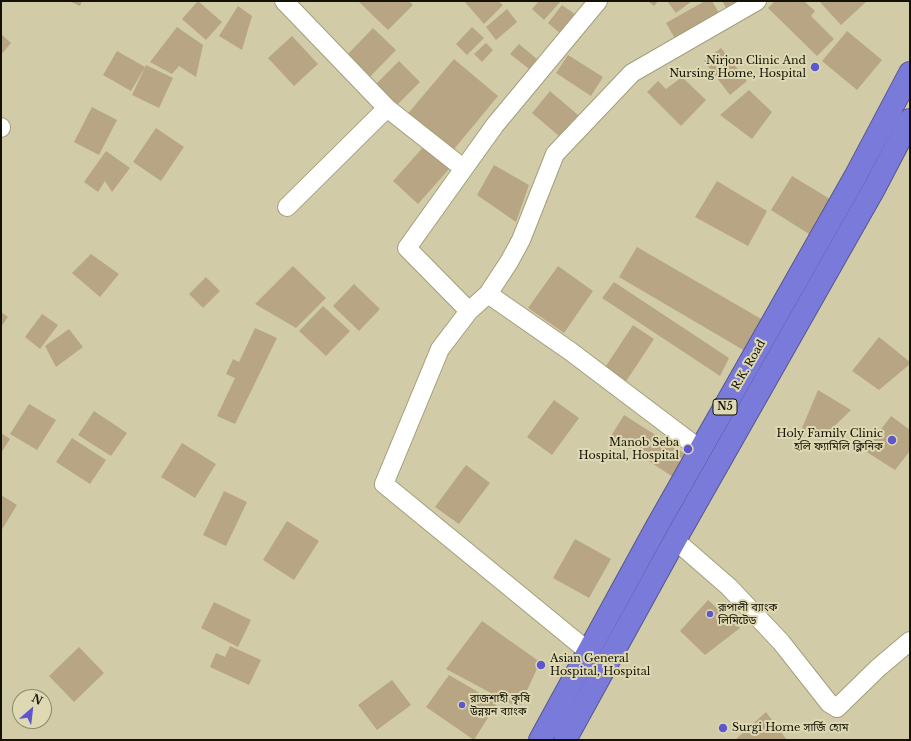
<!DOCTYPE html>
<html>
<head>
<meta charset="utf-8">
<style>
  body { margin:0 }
  #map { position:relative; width:911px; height:741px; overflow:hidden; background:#d1cca7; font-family:"Libre Baskerville",serif }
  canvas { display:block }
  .frame { position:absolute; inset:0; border:2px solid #141205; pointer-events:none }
  .north { position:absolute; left:12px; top:689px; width:40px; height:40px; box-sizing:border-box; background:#ded9b3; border:1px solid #8d896d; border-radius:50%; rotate:28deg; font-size:11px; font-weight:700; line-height:16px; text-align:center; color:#141205 }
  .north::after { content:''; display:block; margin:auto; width:14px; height:18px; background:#5d56cf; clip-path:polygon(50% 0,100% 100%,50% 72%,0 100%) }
</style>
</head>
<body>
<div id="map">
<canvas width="911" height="741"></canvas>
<div class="frame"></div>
<div class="north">N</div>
</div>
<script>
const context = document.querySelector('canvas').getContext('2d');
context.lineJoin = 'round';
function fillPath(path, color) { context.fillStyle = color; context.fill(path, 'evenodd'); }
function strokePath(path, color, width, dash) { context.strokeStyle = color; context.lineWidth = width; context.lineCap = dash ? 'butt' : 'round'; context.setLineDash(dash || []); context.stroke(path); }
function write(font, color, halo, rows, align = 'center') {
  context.font = font + ' "Libre Baskerville","Noto Sans Bengali",serif'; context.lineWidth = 4; context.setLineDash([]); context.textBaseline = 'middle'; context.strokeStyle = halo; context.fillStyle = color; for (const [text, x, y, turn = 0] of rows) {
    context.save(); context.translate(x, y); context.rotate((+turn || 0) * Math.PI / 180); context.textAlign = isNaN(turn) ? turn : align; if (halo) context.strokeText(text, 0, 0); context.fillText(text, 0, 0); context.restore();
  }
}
const building = new Path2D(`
  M69,1H82L80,6Z
  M198,1L222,22L206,40L182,19Z
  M358,1H409L413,5L388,30Z
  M464,1H498L503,5L484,24Z
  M539,1H561L544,20L532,9Z
  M648,1H658L654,6Z
  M667,1H692L676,13Z
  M705,1H712L722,18L678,44L666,23Z
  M722,1H754L730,14Z
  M775,1H804L815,11L811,16L834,39L817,56L768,8Z
  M819,1H867L841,25Z
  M562,5L576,15L561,34L548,23Z
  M238,6L252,16L242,50L219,36Z
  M507,9L517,22L496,40L486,27Z
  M177,27L203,45L196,77L179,66L172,74L150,62Z
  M472,27L484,38L467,55L456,44Z
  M373,28L396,50L367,80L344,58Z
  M847,31L882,60L857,90L822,61Z
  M1,34L11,43L1,55Z
  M292,36L318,64L294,86L268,58Z
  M486,43L493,50L482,62L474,54Z
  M519,44L537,59L529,69L510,54Z
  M721,48L747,81L730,95L704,61Z
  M117,51L145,67L131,91L103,75Z
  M568,55L603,77L591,96L556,73Z
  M454,59L498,96L450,154L405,117Z
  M399,61L420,82L397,105L376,84Z
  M146,65L173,78L159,108L132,95Z
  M682,77L706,100L681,126L647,92L658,81L666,89Z
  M749,90L772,112L752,139L720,115Z
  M550,91L578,115L559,136L532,113Z
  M92,107L117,120L99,155L74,142Z
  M156,128L184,147L161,181L133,162Z
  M425,145L450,168L418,204L393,181Z
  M106,151L130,168L112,192L105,181L98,192L84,182Z
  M494,165L529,185L516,222L477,195Z
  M792,176L830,199L809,234L771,210Z
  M717,181L767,211L748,246L695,217Z
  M637,247L763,320L745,351L619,277Z
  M91,254L119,274L100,297L72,273Z
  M293,266L326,298L296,328L255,304Z
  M558,266L593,291L564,333L528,308Z
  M206,277L220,291L203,308L189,294Z
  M614,282L729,358L720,376L602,298Z
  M354,284L380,309L359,331L333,306Z
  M323,306L350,331L326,356L299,331Z
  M1,312L8,317L1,327Z
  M42,314L58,325L40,349L25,337Z
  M633,325L654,339L625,383L604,369Z
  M255,328L277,338L235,424L217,416L235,378L226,374L233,359L239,362Z
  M69,329L83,347L56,367L45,346Z
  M879,337L910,362V364L879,390L852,371Z
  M818,390L851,410L822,438L802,428Z
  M554,400L579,418L552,455L527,437Z
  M29,404L56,420L37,450L10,434Z
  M94,411L127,433L111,456L78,435Z
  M624,415L687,455L673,477L611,436Z
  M891,416L910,430V451L895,470L865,451Z
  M1,433L10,439L1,453Z
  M72,438L106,460L90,484L56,462Z
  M182,443L216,464L195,498L161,477Z
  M466,465L490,483L459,524L435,507Z
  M224,491L247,502L226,546L203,535Z
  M1,495L17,505L1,531Z
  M287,521L319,541L294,580L263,560Z
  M575,539L611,559L589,598L553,578Z
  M708,600L740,628L705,655L680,631Z
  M214,602L251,620L238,647L201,628Z
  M482,621L540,662L519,708L446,669Z
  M230,646L261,660L249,685L210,667L216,653L225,657Z
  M79,647L104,673L74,702L49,676Z
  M449,675L497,703L474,740L426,707Z
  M392,680L411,705L377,730L358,705Z
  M766,712L787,740H735Z`);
const minor = new Path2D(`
  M284,1L387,108L463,168
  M1,128V127
  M287,207L387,108
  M488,294L570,351L701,450
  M469,311L488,294L509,262L521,240L555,154L632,73L757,1
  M675,540L729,587L781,642L829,703L837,708L878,668L910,641
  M589,652L384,484L440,349L469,311L407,248L495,125L598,1`);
const highway = new Path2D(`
  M540,740L656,528L855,177L910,73
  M565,740L675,540L875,187L910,120`);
const markers = [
  [815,67,5,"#5d56cf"],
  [892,440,5,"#5d56cf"],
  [688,449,5,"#5d56cf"],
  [710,614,4,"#5d56cf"],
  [541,665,5,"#5d56cf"],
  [462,705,4,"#5d56cf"],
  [723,728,5,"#5d56cf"]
];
const shields = [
  [725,407,24]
];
const shieldNames = [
  ["N5",725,407]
];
const poiNames = [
  ["Nirjon Clinic And",806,61,"right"],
  ["Nursing Home, Hospital",806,74,"right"],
  ["Holy Family Clinic",883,434,"right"],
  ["হলি ফ্যামিলি ক্লিনিক",883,447,"right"],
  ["Manob Seba",679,443,"right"],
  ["Hospital, Hospital",679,456,"right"],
  ["রূপালী ব্যাংক",718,608],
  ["লিমিটেড",718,621],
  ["Asian General",550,659],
  ["Hospital, Hospital",550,672],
  ["রাজশাহী কৃষি",470,699],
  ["উন্নয়ন ব্যাংক",470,712],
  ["Surgi Home সার্জি হোম",732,728]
];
const streetNames = [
  ["R.K. Road",749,365,-60]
];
fillPath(building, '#b8a584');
strokePath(minor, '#a39e7a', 20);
strokePath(highway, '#56568f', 24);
strokePath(minor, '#fff', 18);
strokePath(highway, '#797ad9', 22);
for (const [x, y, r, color] of markers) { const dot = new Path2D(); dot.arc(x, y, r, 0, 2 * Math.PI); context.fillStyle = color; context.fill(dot); strokePath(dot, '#ded9b3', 1.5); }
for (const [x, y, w] of shields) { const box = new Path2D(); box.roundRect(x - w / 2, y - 8, w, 16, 3); context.fillStyle = '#ded9b3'; context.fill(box); strokePath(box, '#141205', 1); }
write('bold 10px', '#141205', null, shieldNames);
write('11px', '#141205', '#ded9b3', poiNames, 'left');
write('11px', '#141205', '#ded9b3', streetNames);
</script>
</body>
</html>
